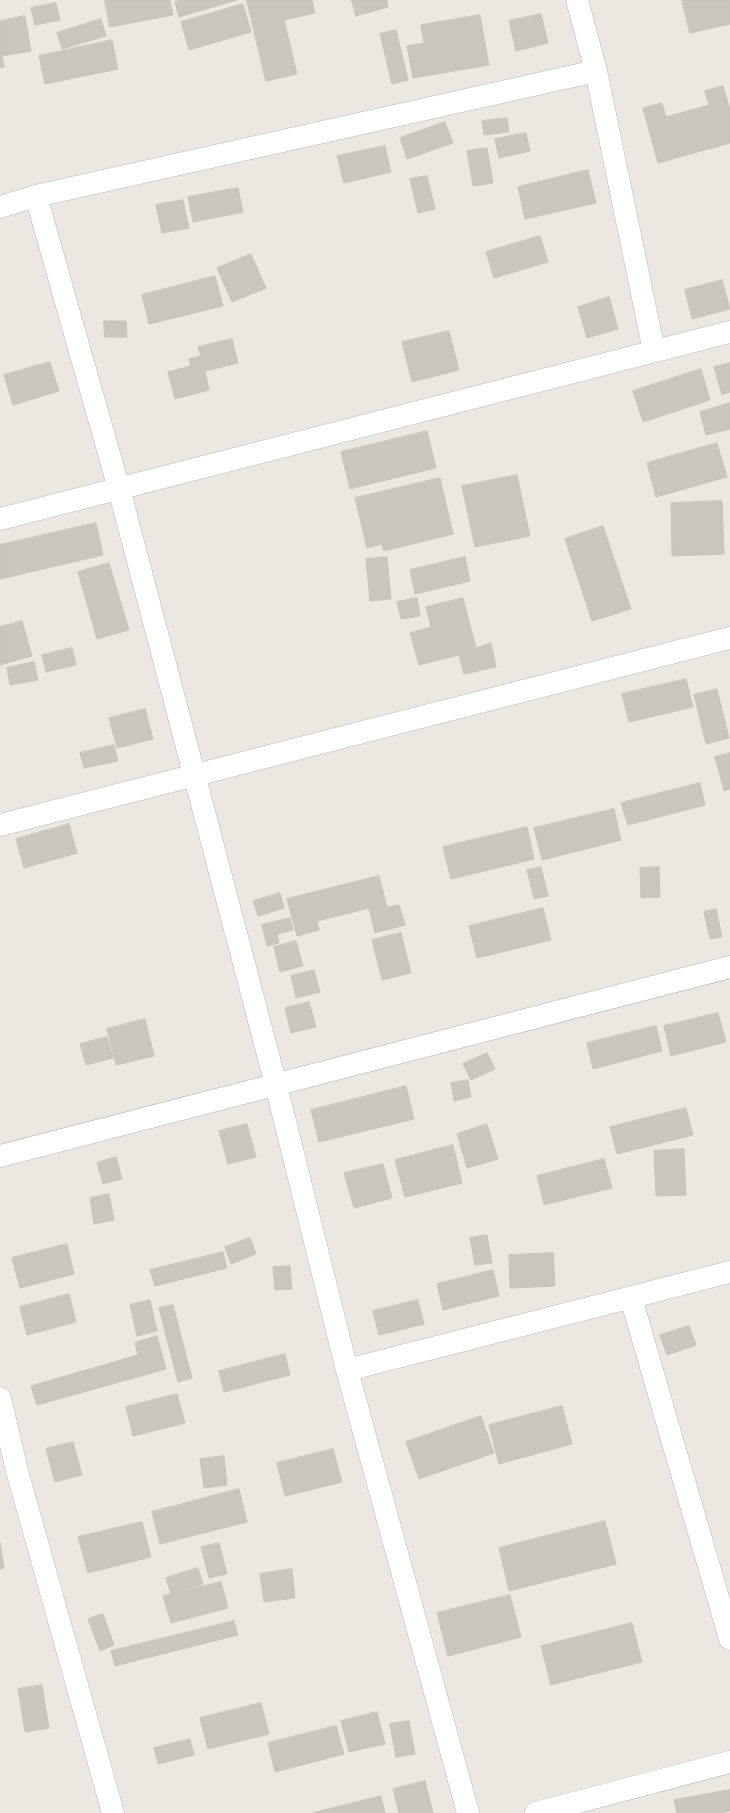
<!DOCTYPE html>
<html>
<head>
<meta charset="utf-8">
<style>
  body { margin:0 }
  canvas { display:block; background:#ede7e1 }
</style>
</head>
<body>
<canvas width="730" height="1813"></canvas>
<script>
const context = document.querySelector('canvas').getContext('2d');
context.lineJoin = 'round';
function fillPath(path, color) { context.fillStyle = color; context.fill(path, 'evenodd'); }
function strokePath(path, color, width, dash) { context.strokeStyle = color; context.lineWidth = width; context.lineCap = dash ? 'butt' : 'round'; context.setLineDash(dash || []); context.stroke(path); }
const building = new Path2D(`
  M105,0H170L173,15L110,27Z
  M182,0H237L179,17L175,2Z
  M247,0H312L315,13L284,20L297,74L266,81Z
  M352,0H387L388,7L356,16Z
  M682,0H730V24L690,33Z
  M56,3L60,20L35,25L31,8Z
  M243,4L251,32L189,50L181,22Z
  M541,14L548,43L516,51L509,21Z
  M480,15L489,65L413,78L407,46L424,43L421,25Z
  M25,16L31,51L2,56L4,67H0V21Z
  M101,19L106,36L62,49L57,33Z
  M396,30L408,80L392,84L380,34Z
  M112,40L118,69L45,84L39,56Z
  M723,86L730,110V143L658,163L643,108L662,103L666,117L709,105L705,91Z
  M507,118L509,132L484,135L482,121Z
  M445,122L453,143L407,159L400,138Z
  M526,133L530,151L499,158L495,139Z
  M385,146L391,172L344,183L337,156Z
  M487,148L493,183L473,186L467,151Z
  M588,170L596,203L525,219L518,187Z
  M427,176L435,209L418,213L410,179Z
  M238,188L243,212L193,222L188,197Z
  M183,200L189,228L162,233L156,205Z
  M540,236L548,262L494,278L486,252Z
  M251,254L266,288L232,302L217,268Z
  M215,276L223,306L149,324L142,295Z
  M722,280L730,309L692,319L685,290Z
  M609,297L618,329L587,338L578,307Z
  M104,321H126L127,337H105Z
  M449,331L459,370L412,382L402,342Z
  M232,339L238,363L205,371L209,390L175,399L168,372L191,366L189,359L201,356L198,347Z
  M50,362L59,391L13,405L4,375Z
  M730,363V392L722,395L714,367Z
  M701,369L710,400L643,422L633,391Z
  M730,403V429L706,435L700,412Z
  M427,431L436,468L350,489L341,452Z
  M717,443L727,477L656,497L647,463Z
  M517,475L530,536L475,547L462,486Z
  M440,478L453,534L384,551L382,544L367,548L355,498Z
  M722,501L724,554L672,556L671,503Z
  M96,523L103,555L0,579V545Z
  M603,526L631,609L592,621L565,539Z
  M387,557L391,599L370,601L366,559Z
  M465,557L470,581L415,594L410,570Z
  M109,563L129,630L97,639L78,572Z
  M417,598L420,616L401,619L397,602Z
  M463,598L476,648L491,643L496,667L464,674L459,655L419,665L410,633L431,627L426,607Z
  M22,621L32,656L0,665V627Z
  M72,648L76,665L46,672L42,655Z
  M34,662L38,680L10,685L7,668Z
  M686,679L693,707L629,722L622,694Z
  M717,689L729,738L706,744L694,695Z
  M145,709L153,739L117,748L109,718Z
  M114,745L118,761L84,768L80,753Z
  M730,753V789L724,791L715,757Z
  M700,783L705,805L628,825L621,803Z
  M614,809L621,840L542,860L534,828Z
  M69,824L77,853L24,868L16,839Z
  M527,827L534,859L451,879L443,847Z
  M541,867L548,896L534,899L527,870Z
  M659,867L660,897L641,898L640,868Z
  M379,876L387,907L399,905L405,925L375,933L369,908L317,921L319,930L297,936L287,899Z
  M280,893L284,908L258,916L253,901Z
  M543,908L551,940L477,958L469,926Z
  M716,909L722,937L710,939L704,912Z
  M290,918L293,930L277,934L279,943L267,946L262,925Z
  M401,933L411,973L382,980L372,940Z
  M296,941L303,966L280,972L274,947Z
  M314,970L320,992L296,998L291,976Z
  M309,1002L316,1027L291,1033L285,1008Z
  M718,1013L726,1042L671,1056L664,1026Z
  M145,1019L154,1056L116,1065L107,1029Z
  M656,1026L662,1051L593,1069L587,1043Z
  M107,1037L113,1058L86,1065L80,1044Z
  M487,1053L495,1069L471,1080L463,1064Z
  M468,1080L471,1097L454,1101L451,1083Z
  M406,1086L414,1119L319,1142L311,1110Z
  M686,1108L693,1135L617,1154L610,1127Z
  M247,1124L256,1157L228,1164L219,1131Z
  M487,1124L498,1159L467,1168L457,1134Z
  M453,1145L462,1183L405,1197L395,1160Z
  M684,1149L686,1195L656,1196L654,1151Z
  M116,1157L122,1179L103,1184L97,1163Z
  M604,1159L612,1188L544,1205L537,1176Z
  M383,1164L392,1198L354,1208L344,1173Z
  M109,1194L114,1220L94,1224L90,1198Z
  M487,1235L492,1263L475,1265L470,1238Z
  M250,1238L256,1254L231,1264L225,1247Z
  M67,1244L74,1274L20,1288L12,1258Z
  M223,1252L227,1268L155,1286L150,1270Z
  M553,1253L555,1286L510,1288L509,1255Z
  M290,1266L292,1289L275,1290L273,1267Z
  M493,1270L499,1296L443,1310L437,1284Z
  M69,1294L76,1322L27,1335L20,1307Z
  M150,1300L157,1331L137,1336L130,1305Z
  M418,1300L424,1324L379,1335L373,1311Z
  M173,1305L192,1378L178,1382L159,1308Z
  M689,1326L696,1345L667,1355L660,1335Z
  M157,1336L166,1369L37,1405L31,1386L138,1355L135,1343Z
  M285,1354L290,1375L224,1392L219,1371Z
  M177,1394L185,1423L133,1436L126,1407Z
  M562,1406L572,1444L499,1464L489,1425Z
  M481,1416L494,1453L419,1479L406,1442Z
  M73,1442L82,1475L55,1482L46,1449Z
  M333,1449L342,1482L285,1496L277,1463Z
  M224,1456L227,1485L204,1488L200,1459Z
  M239,1489L247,1522L160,1544L152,1512Z
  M605,1521L616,1564L509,1591L499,1548Z
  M142,1522L151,1557L88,1573L78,1537Z
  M0,1543L4,1568L0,1569Z
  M219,1543L227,1574L209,1578L201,1547Z
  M198,1568L203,1584L171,1594L166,1578Z
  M292,1569L295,1598L264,1602L260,1574Z
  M221,1582L228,1608L171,1623L163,1596Z
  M510,1595L521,1637L448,1656L437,1613Z
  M103,1614L114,1645L100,1651L88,1619Z
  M234,1621L238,1635L115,1666L111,1651Z
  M632,1623L642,1662L551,1685L541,1646Z
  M42,1685L49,1728L25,1732L18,1689Z
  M261,1703L269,1734L208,1749L200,1718Z
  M377,1712L385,1744L349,1752L341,1721Z
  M409,1721L415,1754L396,1757L390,1724Z
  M336,1726L344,1754L275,1772L268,1743Z
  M190,1739L194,1755L158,1764L154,1748Z
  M425,1781L433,1813H399L393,1789Z
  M730,1790V1811L720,1813H677L674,1800Z
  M381,1796L385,1813H313Z`);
const minor = new Path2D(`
  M577,0L596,71L654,351
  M36,196L119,489L276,1085L347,1370L468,1813
  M0,207L36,196L596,71
  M0,519L730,332
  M0,825L730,638
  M0,1156L730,967
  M631,1298L730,1639
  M347,1370L730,1272
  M0,1398L17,1471L113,1813
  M536,1813L730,1762`);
fillPath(building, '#c9c5bf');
strokePath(building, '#c8c3bb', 1);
strokePath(minor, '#b4b7bf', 23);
strokePath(minor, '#fff', 22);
</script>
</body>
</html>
